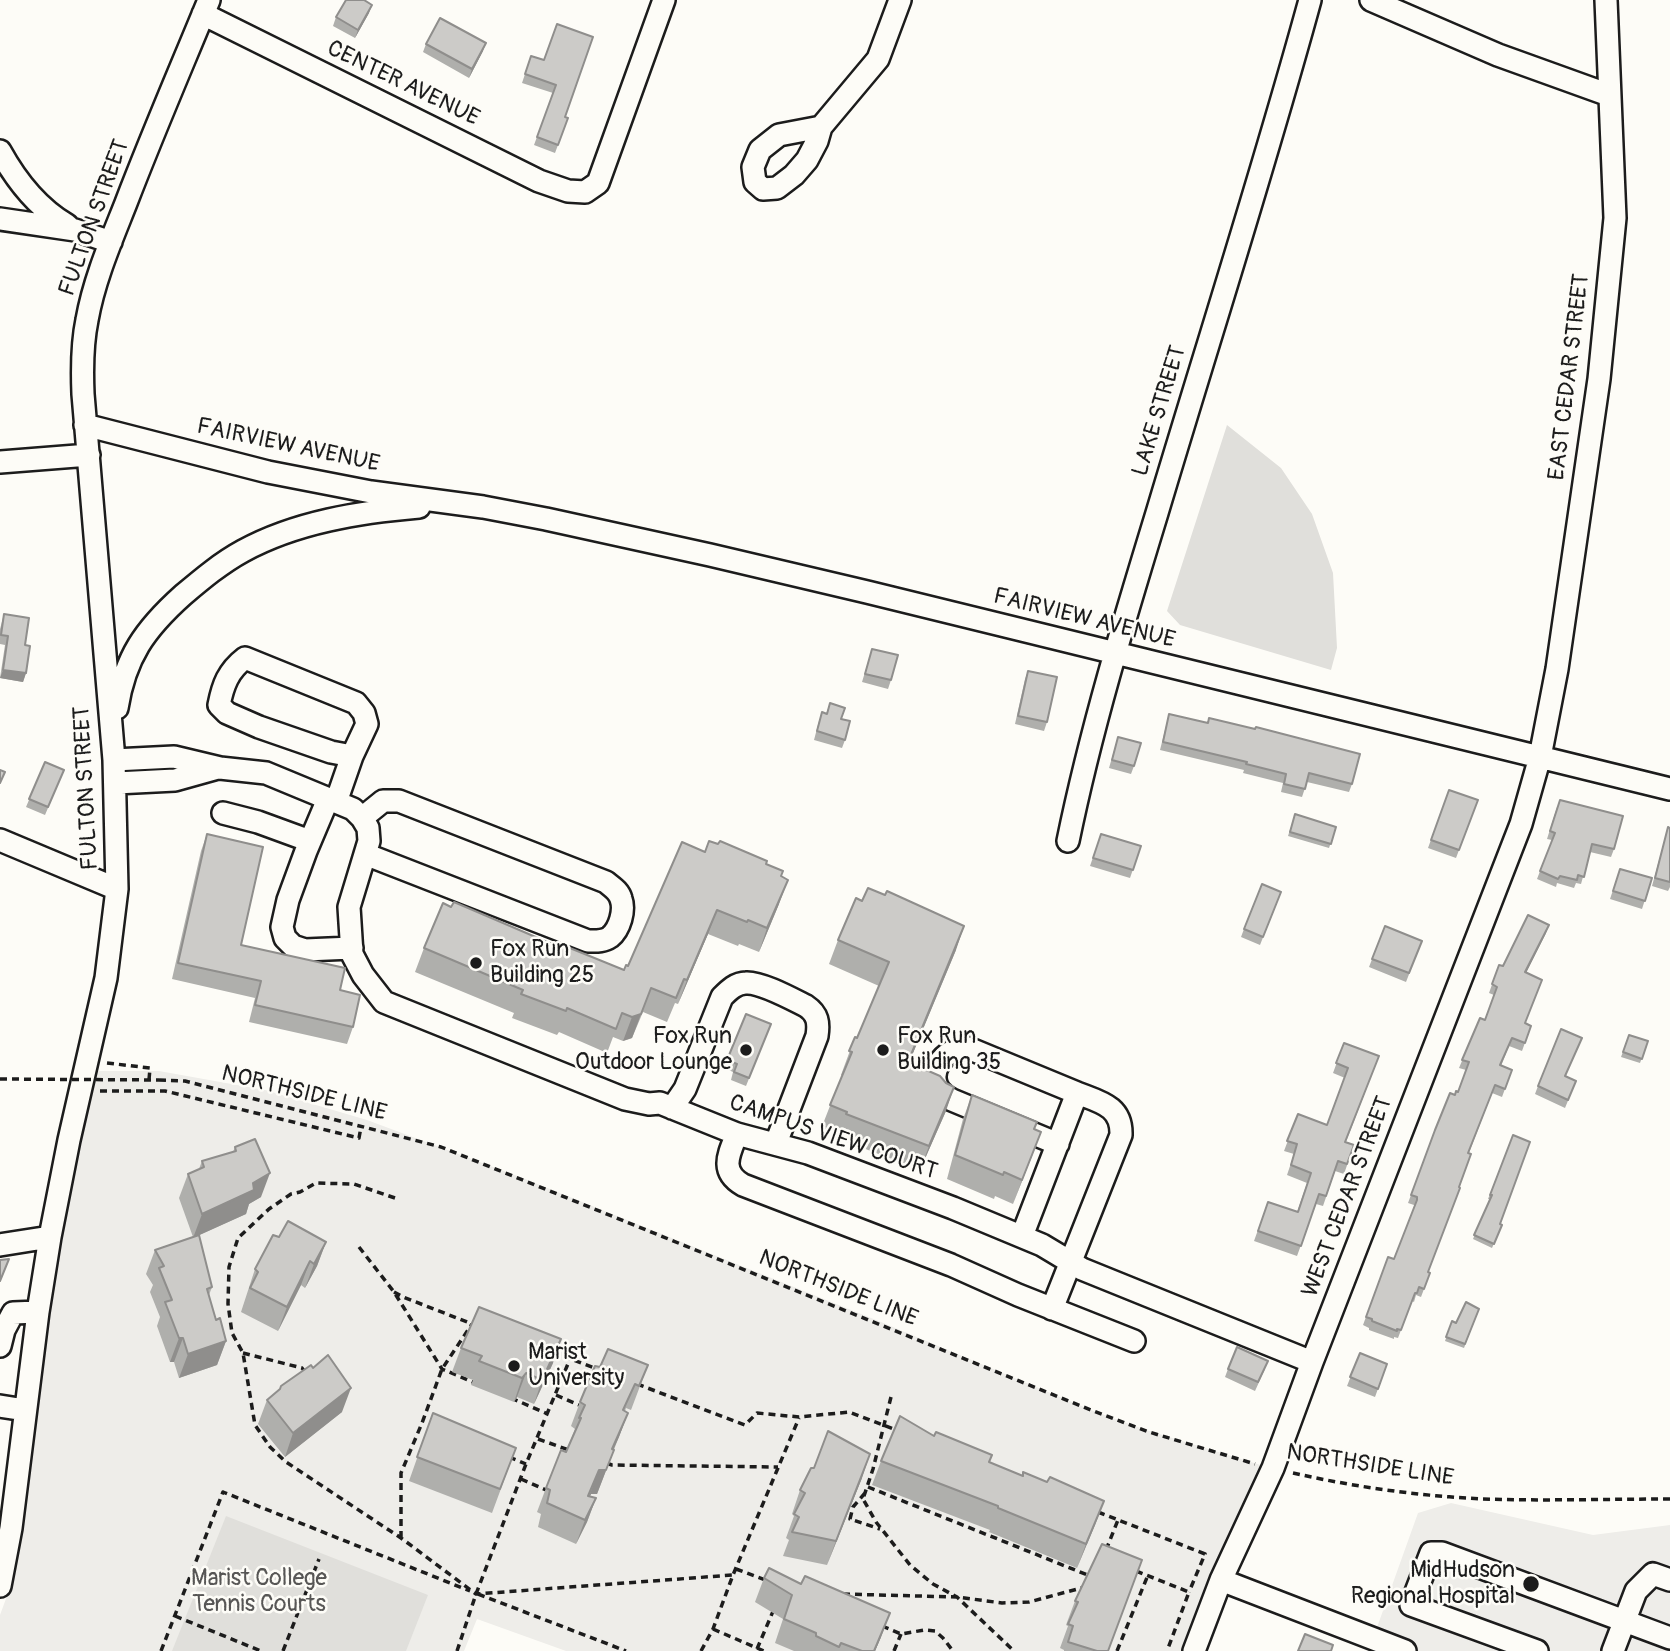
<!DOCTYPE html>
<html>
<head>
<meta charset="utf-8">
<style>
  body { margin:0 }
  canvas { display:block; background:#fdfcf7 }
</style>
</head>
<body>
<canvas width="1670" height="1651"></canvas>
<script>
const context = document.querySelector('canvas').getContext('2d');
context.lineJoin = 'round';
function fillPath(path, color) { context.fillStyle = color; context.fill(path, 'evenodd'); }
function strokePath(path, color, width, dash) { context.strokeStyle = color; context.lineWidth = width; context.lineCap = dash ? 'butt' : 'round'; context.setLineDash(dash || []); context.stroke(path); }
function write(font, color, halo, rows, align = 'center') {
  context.font = font + ' Pangolin,sans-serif'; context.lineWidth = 5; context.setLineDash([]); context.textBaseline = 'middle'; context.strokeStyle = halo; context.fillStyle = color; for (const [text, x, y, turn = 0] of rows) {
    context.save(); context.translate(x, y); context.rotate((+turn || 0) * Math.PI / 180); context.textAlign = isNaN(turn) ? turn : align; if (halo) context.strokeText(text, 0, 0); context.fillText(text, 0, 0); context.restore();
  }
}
const built = new Path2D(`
  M89,1071H159L265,1090L367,1120L520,1177L881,1322L1091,1410L1143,1429L1277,1470L1208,1651H566L477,1619L464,1651H0V1615L7,1596L17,1555L27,1498L62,1202Z
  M1451,1503L1593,1535L1670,1525V1651H1390L1375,1633L1418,1513Z`);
const green = new Path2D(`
  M1227,425L1281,468L1312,514L1333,573L1337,648L1331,670L1180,625L1167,611Z
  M226,1516L428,1595L406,1651H172Z`);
const path = new Path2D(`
  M107,1063L150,1068L149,1080
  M159,1080L185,1081L441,1147L1091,1410L1149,1432L1255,1464
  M100,1091H165L359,1138L361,1127
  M395,1198L354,1184L316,1183L300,1192L291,1194L269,1209L238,1238L229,1267L228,1304L232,1333L243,1353L255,1425L270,1447L286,1462L401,1538L476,1594L733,1575
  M359,1247L394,1292L442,1369L475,1383
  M394,1292L403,1297L475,1325
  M552,1352L597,1369
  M243,1353L302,1368L306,1373
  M637,1384L745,1425L757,1413L799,1417L849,1412L896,1430
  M556,1395L579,1405
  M891,1397L873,1469L863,1499L876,1522L910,1565L933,1584L957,1597L1014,1651
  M511,1398L548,1414
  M538,1439L569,1450
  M509,1457L526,1464
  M606,1463L612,1465L778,1467
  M1293,1473C1355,1487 1419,1496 1483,1499C1545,1501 1608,1499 1670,1499
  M521,1479L546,1490
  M868,1487L1090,1576
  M865,1493L853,1507L850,1519L880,1529
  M1098,1512L1205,1554L1189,1592
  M401,1538V1473L422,1423L442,1369L472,1324
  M1106,1550L1118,1520
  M736,1569L768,1581
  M1136,1571L1189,1592L1167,1651
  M478,1594L626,1651
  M843,1594L957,1597L1002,1603L1029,1602L1085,1587
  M175,1616L261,1651
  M882,1626L901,1634L924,1630L935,1631L943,1638L953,1651
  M713,1629L764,1651
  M757,1649L774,1609
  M161,1651L223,1492L470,1591
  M283,1651L319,1559
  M457,1651L476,1594L526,1464L570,1359
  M701,1651L713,1629L733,1575L799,1418
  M894,1651L901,1634
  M1117,1651L1148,1575`);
const minor = new Path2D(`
  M1371,0L1498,55L1609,95
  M203,14L539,181L568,191L585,192L598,183L664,0
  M821,127L817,141L807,160L794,175L777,188L763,189L755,182L753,167L760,150L779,135L821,127L878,59L900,0
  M0,151C16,180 38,208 67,225
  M0,219L75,230L111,242
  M85,425L268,472L371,492L483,507L546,519L710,555L867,592L1670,789
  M0,462L89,455
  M117,708C125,657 145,629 183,595C202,579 221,563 243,551C296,522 360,512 419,507
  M114,760L174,757L220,768L266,773L353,809L362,818L368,828L369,841L349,907L352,954L363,975L384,1002L625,1099L649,1104L660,1103L737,1134L808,1153L953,1208L1042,1245L1082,1269L1312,1362
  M116,783L175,780L218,768
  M328,799L306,851L288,900L282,927L285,938L293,946L305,950L352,948
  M336,802L352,756L367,724L364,713L356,703L245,658C228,671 223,685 219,705L227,713L259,727L331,752L352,756
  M223,813L258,822L310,841
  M362,818L383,801H399L606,882C612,887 619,891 621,899C625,910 620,929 610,937C603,942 595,941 588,941L365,854
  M0,840L117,889
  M1068,841C1091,729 1124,621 1157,513C1208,342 1263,172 1310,0
  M672,1108L685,1089L722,997C729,990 736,983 746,983C761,982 792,999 806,1006C818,1014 819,1023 817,1036L776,1143
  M737,1134C729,1154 719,1171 743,1185L951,1265L1018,1295L1134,1341
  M1058,1144L952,1100C949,1098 945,1097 943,1094C923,1076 944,1046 968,1048L1077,1093
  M1022,1236L1077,1093C1100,1102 1122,1106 1121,1135L1052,1309
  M0,1245L50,1237
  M0,1346L4,1330L13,1313L38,1312
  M0,1406L25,1410
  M1221,1580L1405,1651
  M0,1586L11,1528L38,1312L50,1237L69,1140L106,978L117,889L114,760L83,394C82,370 82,344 87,320C94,280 111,241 126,203C152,135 181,68 209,0
  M1194,1651L1221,1580L1273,1468L1312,1362L1521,824L1540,757L1557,669L1599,379L1615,218L1606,0
  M1537,1651L1411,1605L1431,1553H1442L1670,1638
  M1613,1651L1636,1591L1653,1574L1670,1580`);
const pathBridge = new Path2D(`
  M0,1079L159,1080`);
const wall = new Path2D(`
  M369,13L355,38L333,26L336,17Z
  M557,24L565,117L568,118L555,153L534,145L553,93L522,83L531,56L544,60Z
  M426,44L483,51L469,78L423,52Z
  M4,614L26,673L23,682L0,678L5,645L0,644V629Z
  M872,649L891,680L888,689L862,682Z
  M1028,671L1047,722L1044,731L1015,724L1025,679Z
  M830,703L841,719L845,740L842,748L814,740L819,721L826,714Z
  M1169,714L1208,723L1209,718L1352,784L1349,792L1307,782L1302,797L1281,792L1283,783L1243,773L1244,770L1160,750Z
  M1118,737L1134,766L1131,774L1109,768Z
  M45,762L64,770L45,815L26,807Z
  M1449,790L1478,800L1456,858L1428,848Z
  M1557,807L1614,849L1611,857L1590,852L1581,884L1576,883L1574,888L1557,883L1556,887L1537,879L1552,840L1547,839Z
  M1295,814L1336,827L1329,848L1288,836Z
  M1668,827L1670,828V887L1668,891L1652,886Z
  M207,834L241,945L340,990L353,1027L347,1044L249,1022L255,998L172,979L201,851Z
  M1101,834L1141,846L1130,878L1090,866Z
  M705,852L766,864L781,877L779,904L759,952L739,944L738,946L708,934L678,1004L675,1003L667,1022L643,1012L632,1038L623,1041L613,1037L607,1053L559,1032L557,1035L512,1018L514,1013L415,972L424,948L559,947L624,970L628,966Z
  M1620,869L1652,878L1642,909L1610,899Z
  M1281,892L1260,945L1241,937L1244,929Z
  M1385,926L1422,941L1406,982L1369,967Z
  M1546,933L1526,973L1525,1023L1531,1026L1522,1051L1509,1046L1501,1066L1509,1078L1502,1097L1492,1093L1469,1153L1428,1272L1430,1273L1421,1297L1416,1295L1414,1302L1412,1301L1398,1338L1394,1337V1339L1369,1330V1328L1363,1325L1388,1257L1394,1259L1414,1208V1205L1408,1203L1435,1130L1455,1095L1458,1092L1466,1070L1459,1068L1480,1018L1485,1020L1494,995L1489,993L1499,965L1503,966Z
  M838,940L956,950L909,1063L946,1111L920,1170L837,1138L838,1136L821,1129L842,1075H841L855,1037L857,1038L879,986L829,964Z
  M746,1014L771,1024L746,1086L731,1080L733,1072L724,1068Z
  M1629,1035L1648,1041L1640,1063L1621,1057Z
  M1582,1038L1565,1076L1576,1081L1565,1108L1535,1094L1538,1086Z
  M1344,1043L1379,1056L1346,1142L1354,1145L1344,1174L1335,1171L1323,1206L1316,1204L1297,1256L1254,1241L1268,1202L1297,1212L1307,1183L1287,1175L1294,1154L1284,1151L1298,1114L1327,1125L1345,1078L1333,1073Z
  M972,1095L1041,1132L1013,1204L995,1196L994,1199L947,1179L963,1119Z
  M1513,1135L1500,1224L1502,1225L1492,1248L1473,1239L1490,1199H1488Z
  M235,1147L261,1197L249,1204L246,1214L199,1235L212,1287L209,1295L216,1320L226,1341L217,1365L179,1378L174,1362H170L157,1326L160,1317L150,1292L153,1285L146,1274L155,1250L193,1237L179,1198L188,1174L199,1169L202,1161L233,1152Z
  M279,1237L326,1242L317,1266L305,1288L301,1285L278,1331L241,1312L255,1269Z
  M1479,1309L1464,1348L1445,1341L1452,1321L1456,1323Z
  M461,1348L553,1363L534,1404L517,1397L514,1402L471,1385L473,1380L452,1372Z
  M1360,1353L1387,1364L1375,1397L1347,1386Z
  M648,1365L631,1410L626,1408L625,1411L628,1413L597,1494H591L590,1496L596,1498L587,1522L576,1544L538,1527L541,1514L537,1512L546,1488L566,1452L575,1429L571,1426L580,1402L600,1367Z
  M1228,1369H1265L1255,1391L1225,1377Z
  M267,1400L342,1412L285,1457L258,1424Z
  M433,1413L516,1448L492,1513L409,1481Z
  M934,1436L989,1462L1022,1475L1023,1472L1047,1482L1104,1501L1077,1568L989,1532L990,1530L872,1485L881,1461Z
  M862,1478L827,1565L783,1556L789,1540L786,1538L794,1516L792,1514L800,1490Z
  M1102,1544L1108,1651H1064V1650L1060,1648L1068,1626L1066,1625L1075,1601Z
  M764,1578L881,1637L875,1651H794L775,1643L783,1619L755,1602Z`);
const shadedWall = new Path2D(`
  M372,5L369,13L355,38L358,30Z
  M486,43L483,51L469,78L472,69Z
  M3,670L26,673L23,682L0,678Z
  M788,880L779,904L759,952L767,928Z
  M717,910L708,934L678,1004L687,980Z
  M1549,925L1546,933L1522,981L1525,972Z
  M964,926L956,950L899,1086L908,1062Z
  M651,988L632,1038L623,1041L632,1017Z
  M954,1087L946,1111L920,1170L929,1146Z
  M1041,1132L1032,1156L1013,1204L1022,1180Z
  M270,1173L261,1197L249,1204L246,1214L193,1238L202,1214Z
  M326,1242L317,1266L305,1288L314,1264Z
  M310,1261L301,1285L278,1331L287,1307Z
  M179,1338H183L174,1362H170Z
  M561,1339L553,1363L534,1404L542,1380Z
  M226,1341L217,1365L179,1378L188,1354Z
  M526,1373L517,1397L514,1402L522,1378Z
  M351,1388L342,1412L285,1457L293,1433Z
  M628,1413L619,1437L604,1470L614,1450L597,1494H591L580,1520L599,1470L612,1449Z
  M870,1454L862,1478L827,1565L836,1541Z
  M596,1498L587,1522L576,1544L585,1520Z
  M1104,1501L1095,1525L1077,1568L1086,1544Z
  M890,1613L881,1637L875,1651H874Z`);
const building = new Path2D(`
  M346,0H364L372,5L358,30L336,17Z
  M440,18L486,43L472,69L426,44Z
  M557,24L593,37L565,117L568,118L558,145L537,137L556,85L525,74L531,56L544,60Z
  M4,614L29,618L25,645L30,646L26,673L3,670L8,636L1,635Z
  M872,649L898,655L891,680L865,674Z
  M1028,671L1057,677L1047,722L1018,716Z
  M830,703L845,708L841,719L850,721L845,740L817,731L822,712L827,714Z
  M1169,714L1208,723L1209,718L1255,729L1256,727L1360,754L1352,784L1309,773L1305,789L1284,784L1286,774L1246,764L1247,762L1163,742Z
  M1118,737L1141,743L1134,766L1112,760Z
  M45,762L64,770L48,807L29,799Z
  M0,770L5,772L0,783Z
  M1449,790L1478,800L1459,850L1431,840Z
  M1560,800L1623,816L1614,849L1592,844L1584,877L1578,875L1577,880L1560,876L1558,879L1540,871L1555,833L1550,831Z
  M1295,814L1336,827L1331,844L1290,832Z
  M1668,827L1670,828V882L1655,878Z
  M207,834L263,847L241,945L345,968L340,990L360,995L353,1027L255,1005L261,981L178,963Z
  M1101,834L1141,846L1133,870L1093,858Z
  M709,841L718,844L720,841L767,861L766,864L783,871L781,876L788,880L767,928L748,920L747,922L717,910L687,980L684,979L676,998L651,988L641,1014L632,1017L622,1013L616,1029L567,1008L566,1011L521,994L523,990L424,948L443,903L451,907L454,902L559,947L560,944L624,970L626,965L628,966L682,842L705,852Z
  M1620,869L1652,878L1645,901L1613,891Z
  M1262,884L1281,892L1263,937L1244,929Z
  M868,888L885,895L887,891L964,926L908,1062L940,1076L946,1083L954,1087L929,1146L846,1114L847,1112L830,1105L852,1052L849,1051L855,1037L857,1038L889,962L838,940L856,898L862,901Z
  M1528,915L1549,925L1525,972L1542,980L1525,1023L1531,1026L1525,1043L1512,1038L1500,1065L1512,1070L1505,1089L1495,1085L1468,1153L1471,1154L1459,1187L1460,1188L1428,1272L1430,1273L1424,1289L1419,1287L1417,1293H1415L1401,1330L1397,1329V1331L1372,1321V1319L1366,1317L1388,1257L1394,1259L1417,1200V1197L1411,1195L1435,1130L1450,1093L1455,1095L1456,1091L1458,1092L1469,1062L1462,1060L1480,1018L1485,1020L1497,987L1492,984L1499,965L1503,966Z
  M1385,926L1422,941L1409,973L1372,959Z
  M746,1014L771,1024L749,1078L734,1072L737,1064L727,1060Z
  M1561,1029L1582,1038L1565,1076L1576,1081L1568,1100L1538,1086Z
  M1629,1035L1648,1041L1642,1059L1623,1052Z
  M1344,1043L1379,1056L1345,1142L1354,1145L1347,1164L1338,1161L1326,1196L1319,1194L1301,1246L1258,1231L1268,1202L1298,1212L1311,1173L1291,1165L1297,1144L1287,1141L1298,1114L1327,1125L1348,1068L1336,1063Z
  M972,1095L1037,1122L1034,1129L1041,1132L1022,1180L1004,1172L1003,1175L955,1155Z
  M1513,1135L1530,1142L1500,1224L1502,1225L1494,1244L1474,1235L1492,1195H1490Z
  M255,1139L270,1173L253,1183L254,1190L202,1214L188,1174L204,1167L202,1161L236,1151L235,1147Z
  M288,1221L326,1242L314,1264L310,1261L287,1307L250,1288L258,1272L255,1269L273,1235L279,1237Z
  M199,1235L212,1287L207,1289L216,1320L220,1318L226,1341L188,1354L183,1338H179L165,1302L172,1300L159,1268L164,1266L155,1250Z
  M9,1259L0,1281V1260Z
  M1466,1302L1479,1309L1465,1344L1446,1337L1452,1321L1456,1323Z
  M479,1307L561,1339L542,1380L526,1373L522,1378L479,1361L482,1356L461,1348Z
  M1237,1347L1268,1361L1258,1382L1228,1369Z
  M608,1349L648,1365L639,1386L635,1384L623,1410L628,1413L612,1449L614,1450L606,1470H599L588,1496L596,1498L585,1520L547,1503L550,1490L546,1488L561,1450L566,1452L581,1418H579L585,1405L580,1402L595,1366L600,1367Z
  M1360,1353L1387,1364L1378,1389L1350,1377Z
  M328,1355L351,1388L293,1433L267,1400L280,1389L281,1386L311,1365L313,1368Z
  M433,1413L516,1448L500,1489L417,1457Z
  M900,1416L934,1436L936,1432L992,1455L989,1462L1023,1476V1472L1047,1482L1050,1477L1104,1501L1086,1544L998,1508V1506L881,1461Z
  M828,1431L870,1454L836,1541L792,1532L799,1517L794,1514L805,1493L800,1490L811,1468H814Z
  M1102,1544L1142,1560L1108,1651H1097L1068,1642L1073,1626L1068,1624L1078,1602L1075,1601Z
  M769,1568L801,1584L805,1576L890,1613L874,1651H862L841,1643L839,1647L816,1636V1633L784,1619L792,1595L764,1578Z
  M1305,1634L1333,1645L1331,1651H1298Z`);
const markers = [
  [476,963,7,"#1c1c1c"],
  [746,1050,7,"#1c1c1c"],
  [883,1050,7,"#1c1c1c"],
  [514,1366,7,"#1c1c1c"],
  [1531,1584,9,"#1c1c1c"]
];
const streetNames = [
  ["CENTER AVENUE",403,84,26],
  ["FULTON STREET",95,218,-70],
  ["EAST CEDAR STREET",1570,377,-83],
  ["LAKE STREET",1160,411,-73],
  ["FAIRVIEW AVENUE",288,446,12],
  ["FAIRVIEW AVENUE",1084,619,14],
  ["FULTON STREET",87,788,-93],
  ["NORTHSIDE LINE",304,1094,14],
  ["CAMPUS VIEW COURT",833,1138,19],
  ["WEST CEDAR STREET",1348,1197,-69],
  ["NORTHSIDE LINE",838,1289,22],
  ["NORTHSIDE LINE",1370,1466,9]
];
const poiNames = [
  ["Fox Run",490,950],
  ["Building 25",490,976],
  ["Fox Run",732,1037,"right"],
  ["Outdoor Lounge",732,1063,"right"],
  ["Fox Run",897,1037],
  ["Building 35",897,1063],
  ["Marist",528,1353],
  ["University",528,1379],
  ["MidHudson",1515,1571,"right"],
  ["Regional Hospital",1515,1597,"right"]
];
const parkNames = [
  ["Marist College",259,1579],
  ["Tennis Courts",259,1605]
];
fillPath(built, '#eeede9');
fillPath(green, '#e0dfdb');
strokePath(minor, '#1c1c1c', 26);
strokePath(path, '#1c1c1c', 3.5, [7, 5]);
strokePath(minor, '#fdfcf7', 21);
strokePath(pathBridge, '#1c1c1c', 3.5, [7, 5]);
fillPath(wall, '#afafac');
fillPath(shadedWall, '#8f8e8c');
fillPath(building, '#cccbc8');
strokePath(building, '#8f8e8c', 2);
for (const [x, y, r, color] of markers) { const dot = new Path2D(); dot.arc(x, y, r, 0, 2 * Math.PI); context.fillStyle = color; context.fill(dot); strokePath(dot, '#fdfcf7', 2.5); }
write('23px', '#1c1c1c', '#fdfcf7', streetNames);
write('23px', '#1c1c1c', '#fdfcf7', poiNames, 'left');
write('23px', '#575655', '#fdfcf7', parkNames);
</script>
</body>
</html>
